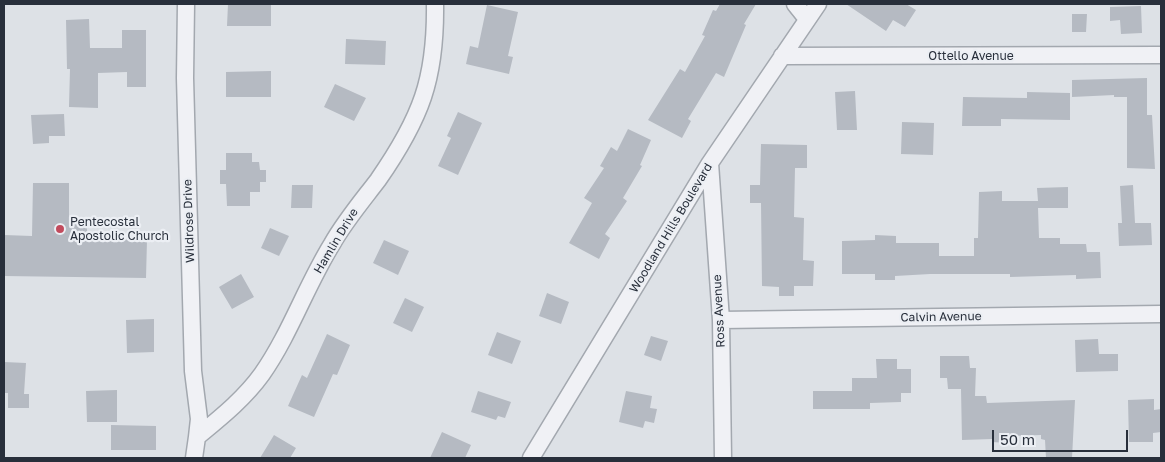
<!DOCTYPE html>
<html>
<head>
<meta charset="utf-8">
<style>
  body { margin:0 }
  #map { position:relative; width:1165px; height:462px; overflow:hidden; background:#dde1e6; font-family:"Golos Text",sans-serif }
  canvas { display:block }
  .frame { position:absolute; inset:0; border:5px solid #282f3b; pointer-events:none }
  .scale { position:absolute; left:992px; top:430px; width:136px; height:22px; box-sizing:border-box; border:2px solid #282f3b; border-top:0; padding-left:6px; font-size:15px; line-height:18px; white-space:nowrap; color:#282f3b; -webkit-text-stroke:4px #eceff4; paint-order:stroke }
</style>
</head>
<body>
<div id="map">
<canvas width="1165" height="462"></canvas>
<div class="frame"></div>
<div class="scale">50 m</div>
</div>
<script>
const context = document.querySelector('canvas').getContext('2d');
context.lineJoin = 'round';
function fillPath(path, color) { context.fillStyle = color; context.fill(path, 'evenodd'); }
function strokePath(path, color, width, dash) { context.strokeStyle = color; context.lineWidth = width; context.lineCap = dash ? 'butt' : 'round'; context.setLineDash(dash || []); context.stroke(path); }
function write(font, color, halo, rows, align = 'center') {
  context.font = font + ' "Golos Text",sans-serif'; context.lineWidth = 4.5; context.setLineDash([]); context.textBaseline = 'middle'; context.strokeStyle = halo; context.fillStyle = color; for (const [text, x, y, turn = 0] of rows) {
    context.save(); context.translate(x, y); context.rotate((+turn || 0) * Math.PI / 180); context.textAlign = isNaN(turn) ? turn : align; if (halo) context.strokeText(text, 0, 0); context.fillText(text, 0, 0); context.restore();
  }
}
const building = new Path2D(`
  M228,4H271V26H227Z
  M720,4H756L744,24L746,25L724,77L716,73L688,119L691,121L682,138L648,120L680,69L685,72L705,36L702,35L713,10L716,11Z
  M846,4H906L916,10L905,27L893,20L886,31Z
  M487,5L518,12L508,56L513,57L509,74L466,64L470,46L478,48Z
  M1141,6L1142,33L1121,34L1120,20L1110,21V7Z
  M1072,14H1087L1086,32H1072Z
  M89,19L90,48H122V30H146V87H127V72L98,73V108L69,107L70,69H67L66,20Z
  M346,39L386,41L385,65L345,64Z
  M271,71V97H226V72Z
  M1147,78V115H1152L1155,169L1127,168V97H1114V95L1072,97V80Z
  M335,84L366,98L354,121L324,107Z
  M855,91L857,130H837L835,92Z
  M1027,92L1070,93V120L1001,119V126H962L963,97L1027,98Z
  M458,112L482,123L458,175L438,166L451,138L447,136Z
  M64,114L65,136H49V143L33,144L31,115Z
  M902,122L934,123L933,155L901,154Z
  M628,129L651,140L640,165L642,166L623,198L627,201L605,234L610,238L599,259L569,243L592,203L584,198L604,168L600,166L611,147L617,151Z
  M761,144L807,145V168H795L794,217L804,218L803,260L814,261L813,286H794V296H779V287L762,286L761,203H750V185H760Z
  M226,153H252V162H259L260,170H266V182H260V192H250V206H227L226,184H220V170H226Z
  M33,183H69V222L87,223V239L147,240L146,278L4,276V235L32,236Z
  M292,185H313L312,208H291Z
  M1133,185L1135,223H1151L1152,245L1119,246L1118,223H1122L1120,186Z
  M1068,187V208H1038L1039,238H1060V244H1086L1087,252H1100L1101,278L1076,279V275L1010,277V274H930L895,276V280H875V274H842V241L875,240V235L896,236V243H939V256H974V238H978L979,192L1002,191V201H1038L1037,188Z
  M270,228L289,236L279,256L261,248Z
  M384,240L409,251L398,275L373,263Z
  M241,274L254,297L232,309L219,287Z
  M547,293L569,302L561,324L539,316Z
  M405,298L424,307L412,332L393,323Z
  M154,319V352L127,353L126,320Z
  M497,332L521,341L512,364L488,355Z
  M327,334L350,345L337,375L333,374L314,417L288,406L302,375L307,378Z
  M651,336L668,341L661,361L644,355Z
  M1098,339L1099,354H1118V371L1076,372L1075,340Z
  M940,356H969L970,368H976L975,396H986L987,403L1075,400L1072,458H1046L1045,440L1041,439V435L1008,436V443L992,442V439L962,440L961,389H948L947,378H940Z
  M876,359H897V369H911V393H901V402L870,403V409H813V391H852V378H877Z
  M4,362L26,363L24,394H29V408H8V393H4Z
  M117,390V422H87L86,391Z
  M478,391L511,402L505,418L498,416L496,420L471,412Z
  M626,391L652,396L650,408L657,409L654,423L645,421L643,428L619,422Z
  M1154,399V410L1161,409V432L1153,433V442H1129L1128,400Z
  M111,425L156,426V450H111Z
  M442,432L471,445L465,458H430Z
  M274,435L296,448L290,458H260Z`);
const minor = new Path2D(`
  M186,4L185,78L193,371L199,419L197,437
  M795,4L807,19
  M782,56L1161,55
  M710,163L721,320L723,458
  M721,320L1161,314
  M194,458L197,437C220,418 244,399 262,374C290,334 306,286 332,244C345,221 362,201 378,180C421,118 436,79 435,4
  M531,458L710,163L818,4`);
const markers = [
  [60,229,5,"#c24b5d"]
];
const streetNames = [
  ["Ottello Avenue",971,56],
  ["Wildrose Drive",189,221,-92],
  ["Woodland Hills Boulevard",671,228,-59],
  ["Hamlin Drive",336,241,-59],
  ["Ross Avenue",719,311,-93],
  ["Calvin Avenue",941,317,-1]
];
const poiNames = [
  ["Pentecostal",70,222],
  ["Apostolic Church",70,236]
];
fillPath(building, '#b5bac2');
strokePath(minor, '#a3a8af', 19);
strokePath(minor, '#f0f1f5', 16);
for (const [x, y, r, color] of markers) { const dot = new Path2D(); dot.arc(x, y, r, 0, 2 * Math.PI); context.fillStyle = color; context.fill(dot); strokePath(dot, '#eceff4', 2); }
write('12px', '#282f3b', '#eceff4', streetNames);
write('12px', '#282f3b', '#eceff4', poiNames, 'left');
</script>
</body>
</html>
